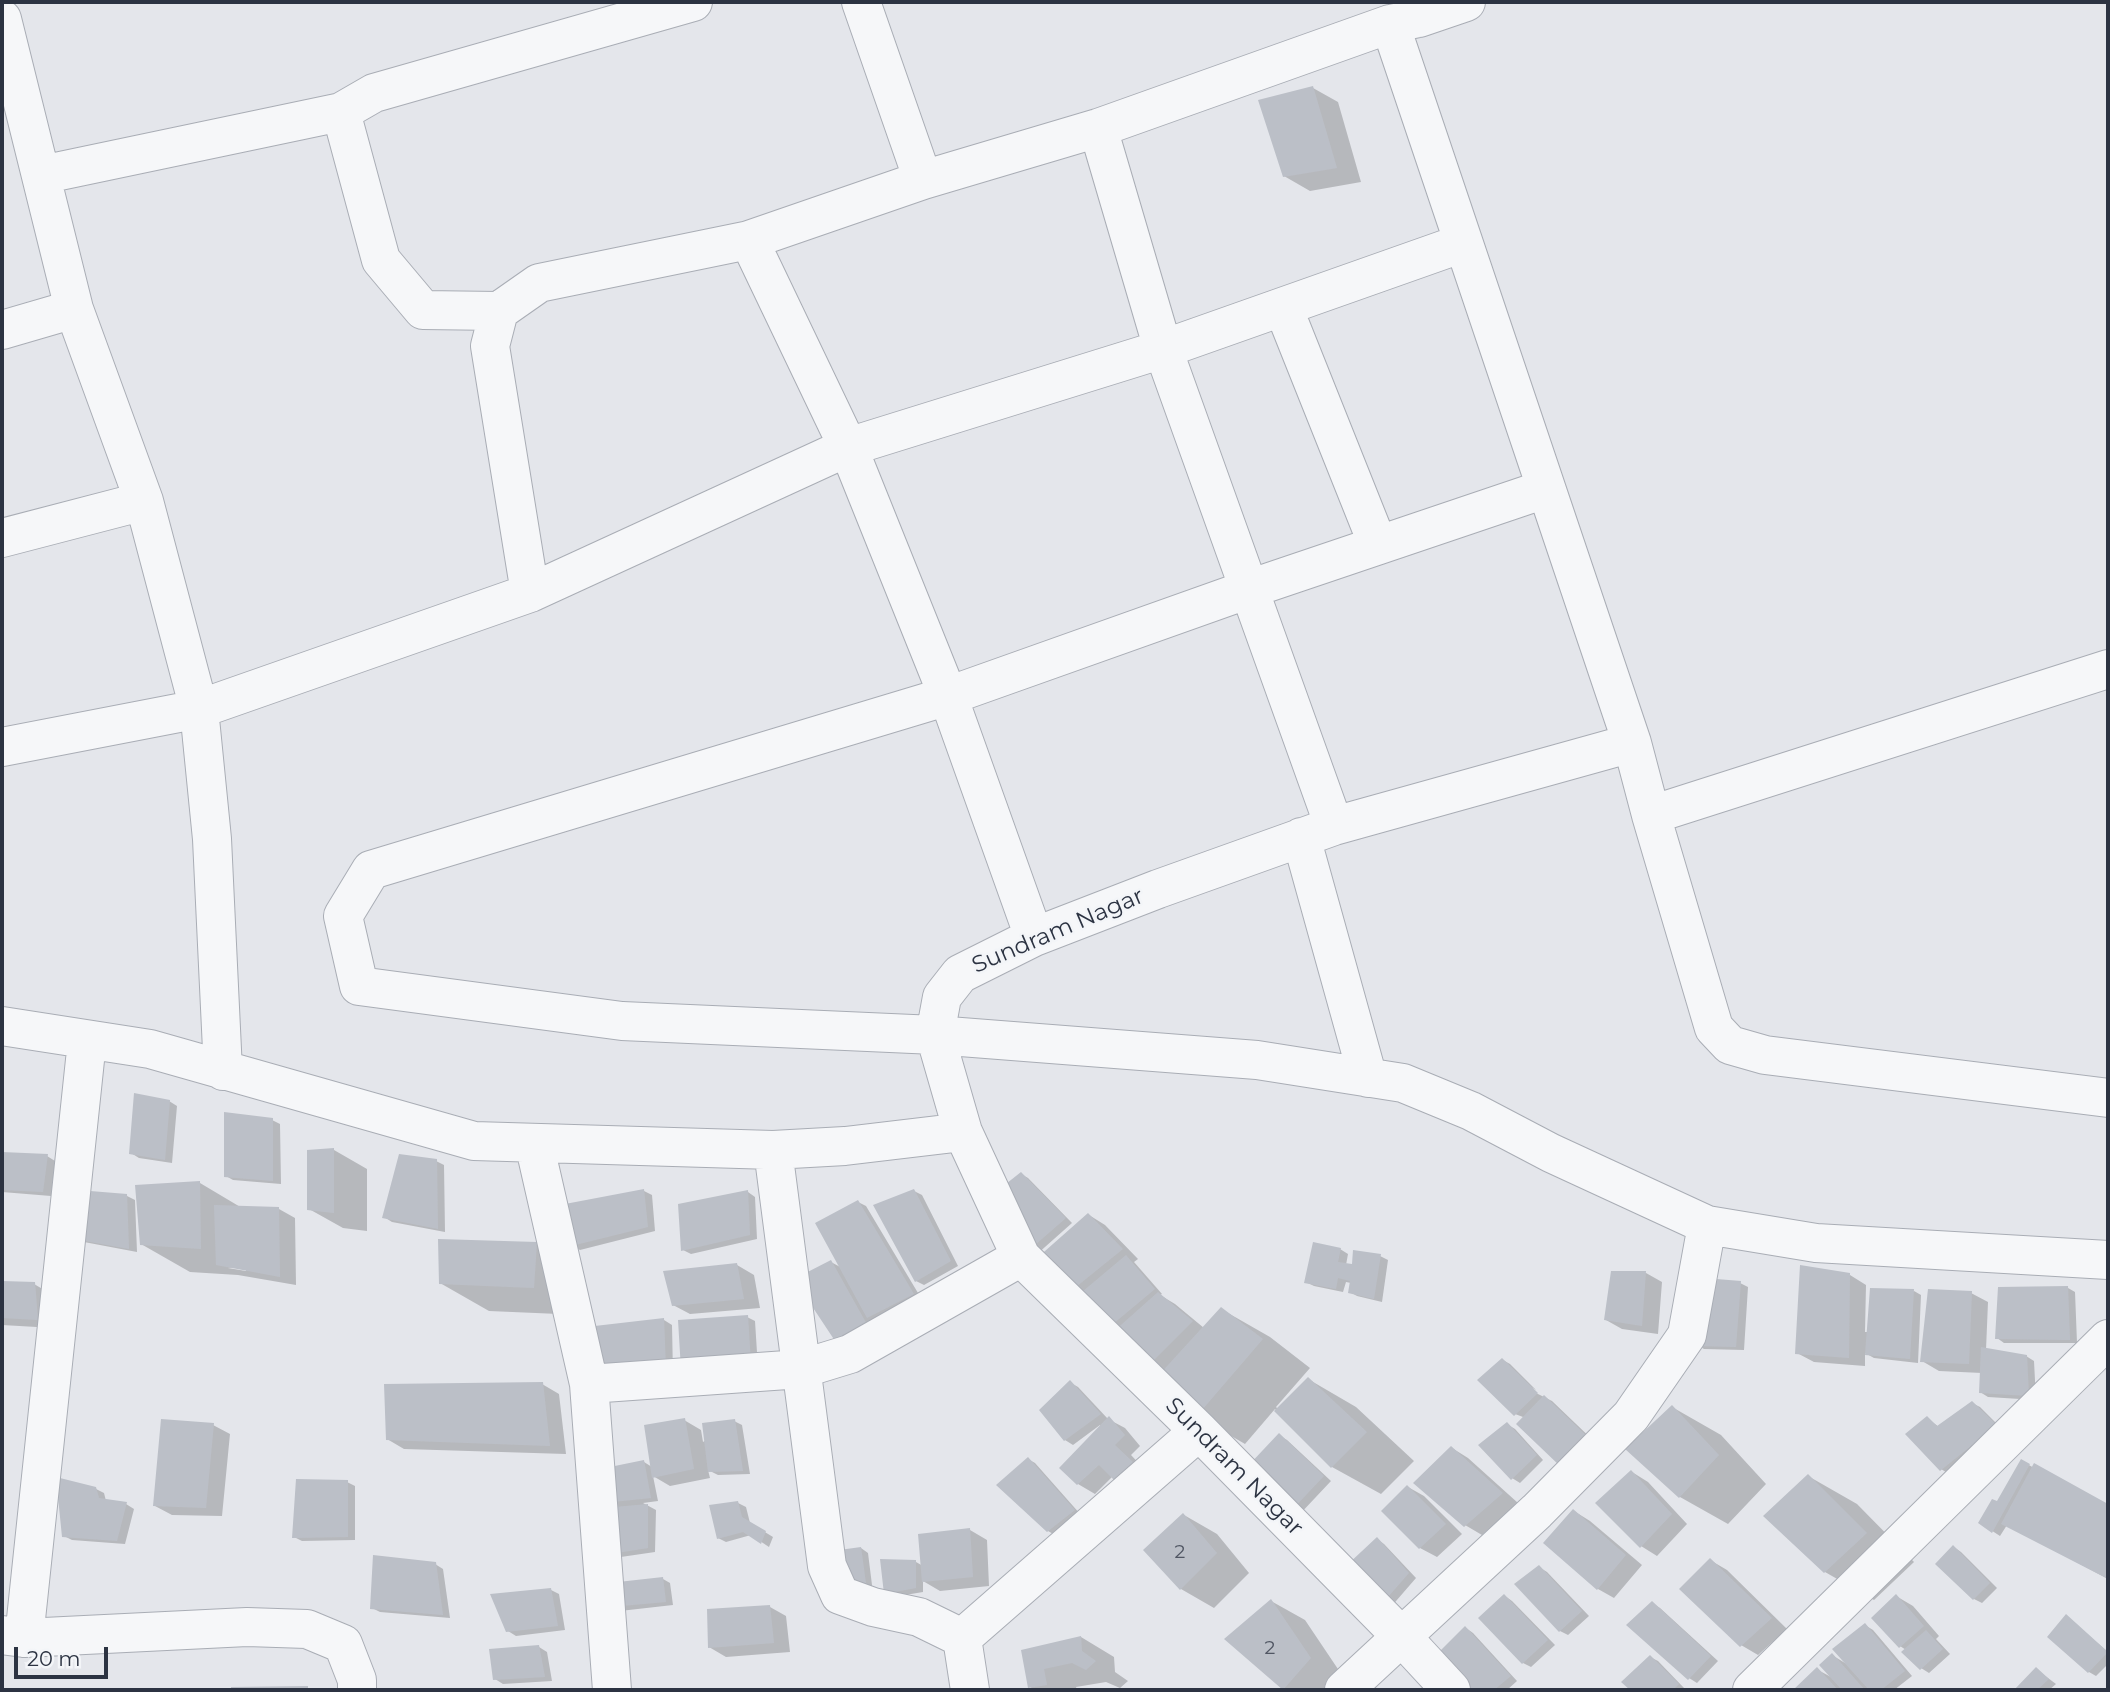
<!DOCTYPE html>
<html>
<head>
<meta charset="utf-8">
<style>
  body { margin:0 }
  #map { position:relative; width:2110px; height:1692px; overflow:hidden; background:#e4e6eb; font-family:Montserrat,sans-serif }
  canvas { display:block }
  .frame { position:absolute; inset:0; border:4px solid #2c3342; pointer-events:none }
  .scale { position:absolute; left:14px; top:1647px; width:94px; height:32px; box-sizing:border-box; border:4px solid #2c3342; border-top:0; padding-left:9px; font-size:21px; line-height:24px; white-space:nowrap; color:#2c3342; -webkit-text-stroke:5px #f3f5f8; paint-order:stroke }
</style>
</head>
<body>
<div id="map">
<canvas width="2110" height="1692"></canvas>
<div class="frame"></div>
<div class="scale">20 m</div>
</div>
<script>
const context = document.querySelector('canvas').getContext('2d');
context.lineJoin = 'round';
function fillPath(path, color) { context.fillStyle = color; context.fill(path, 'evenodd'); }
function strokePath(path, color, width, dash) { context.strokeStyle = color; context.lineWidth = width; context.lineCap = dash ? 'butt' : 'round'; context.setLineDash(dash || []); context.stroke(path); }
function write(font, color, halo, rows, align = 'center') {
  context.font = font + ' Montserrat,sans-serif'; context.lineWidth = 5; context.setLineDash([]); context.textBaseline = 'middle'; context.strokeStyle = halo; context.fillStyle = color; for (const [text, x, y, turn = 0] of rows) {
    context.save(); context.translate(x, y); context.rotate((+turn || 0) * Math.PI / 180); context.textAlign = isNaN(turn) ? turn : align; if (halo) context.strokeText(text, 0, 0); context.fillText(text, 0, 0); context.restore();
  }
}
const shadow = new Path2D(`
  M1313,88L1338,102L1361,182L1310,191L1284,176Z
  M169,1101L177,1106L172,1163L139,1158L131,1153Z
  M272,1120L280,1124L281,1184L233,1180L226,1176Z
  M334,1150L367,1169V1231L343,1228L309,1209Z
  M2,1153L47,1156L55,1161L51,1196L2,1192Z
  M436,1161L444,1165L445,1232L392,1222L384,1217Z
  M1021,1174L1028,1178L1072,1223L1036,1255Z
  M200,1183L242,1208L279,1209L295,1218L296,1285L238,1275L190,1272L141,1244ZM237,1267L246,1270V1271L228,1268Z
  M644,1191L652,1195L655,1231L580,1250L572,1245Z
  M914,1191L922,1195L958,1266L924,1285L916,1281Z
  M748,1192L755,1197L757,1239L691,1254L683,1250Z
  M127,1196L135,1200L137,1252L84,1242Z
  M858,1202L866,1206L921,1298L856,1355L831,1262L842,1268Z
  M1089,1215L1105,1225L1138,1259L1134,1262L1162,1294L1160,1295L1175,1304L1204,1328L1221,1309L1270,1337L1310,1368L1276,1407L1278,1409L1308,1379L1356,1407L1414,1461L1381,1494L1332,1467L1275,1409L1245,1444L1197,1416L1072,1289Z
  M536,1244L584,1272L582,1315L489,1311L440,1283Z
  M1340,1249L1348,1254L1346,1265L1353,1266L1380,1256L1388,1260L1382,1302L1357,1296L1350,1292L1351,1283L1346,1282L1343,1292L1314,1286L1306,1282Z
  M737,1265L754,1275L760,1308L690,1314L673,1305Z
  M1612,1272L1646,1273L1662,1282L1658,1334L1622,1329L1606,1320Z
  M1850,1275L1866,1285L1865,1332H1868L1914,1291L1921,1295L1918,1363L1874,1358L1865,1353V1366L1814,1362L1797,1353Z
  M2,1283L34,1284L51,1294L54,1328L2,1325Z
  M1740,1283L1748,1287L1744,1350L1704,1349L1697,1345Z
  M2068,1288L2075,1292L2077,1343H2004L1997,1338Z
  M1971,1293L1988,1302L1986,1350L2026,1356L2034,1361L2036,1400L1988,1397L1980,1392L1982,1373L1939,1371L1922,1361Z
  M747,1317L755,1321L758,1368L680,1321Z
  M664,1320L672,1325L673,1374L607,1380Z
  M1503,1360L1510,1364L1536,1390L1531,1387L1530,1390L1552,1401L1598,1445L1515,1414Z
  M1071,1383L1078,1387L1108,1419L1125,1428L1140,1446L1131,1455L1148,1473L1113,1476L1095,1494L1078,1484L1062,1468L1101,1427L1100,1425L1073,1445L1065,1440Z
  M542,1384L559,1394L566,1454L404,1449L387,1439Z
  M1972,1403L1980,1407L2003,1430L1949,1474L1941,1469L1927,1418L1939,1427Z
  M1672,1407L1721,1435L1766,1484L1728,1524L1680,1497Z
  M684,1420L701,1430L703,1442L734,1421L742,1425L750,1474L718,1475L708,1470L710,1478L670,1486L653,1476L658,1501L643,1503L656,1510L655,1552L614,1558L604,1502L644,1462L652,1467Z
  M1507,1424L1515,1429L1543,1460L1520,1483L1512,1478Z
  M213,1425L230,1434L222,1516L172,1515L155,1506Z
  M1280,1436L1287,1440L1331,1481L1299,1515Z
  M1452,1448L1468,1458L1518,1503L1482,1535L1465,1525Z
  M1028,1459L1035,1463L1081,1515L1055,1535L1048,1531Z
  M2022,1461L2034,1468L2035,1465L2108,1506V1579L2007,1525L2000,1536L1980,1523L1997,1504Z
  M1632,1472L1648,1482L1687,1524L1657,1556L1641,1546Z
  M1808,1476L1857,1504L1914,1562L1874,1600L1825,1572Z
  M347,1482L355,1486V1540L302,1541L294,1537Z
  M1408,1487L1424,1496L1462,1534L1437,1557L1420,1548Z
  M96,1489L104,1493L106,1501L126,1504L134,1509L125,1544L72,1540L64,1536Z
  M738,1503L746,1507L750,1523L773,1537L769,1547L751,1535L726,1542L718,1538Z
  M1574,1511L1590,1521L1642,1565L1614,1598L1598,1589Z
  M1184,1515L1217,1534L1249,1573L1214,1608L1181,1589Z
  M970,1530L987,1540L989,1586L940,1591L923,1581V1592L893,1597L886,1593L916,1562L923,1566L920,1535Z
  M1377,1539L1384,1544L1416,1578L1390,1608Z
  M1954,1547L1961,1552L1997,1588L1982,1603L1974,1599Z
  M861,1548L868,1553L874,1601L834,1552Z
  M1710,1560L1727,1570L1787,1629L1758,1655L1741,1645Z
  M435,1564L443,1569L450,1618L380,1612L372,1608Z
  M1539,1567L1547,1572L1589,1616L1568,1635L1560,1631L1517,1584Z
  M663,1579L670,1583L673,1605L620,1611L612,1606Z
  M551,1590L559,1594L565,1630L516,1636L508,1631Z
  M1505,1596L1512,1601L1555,1645L1531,1667L1523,1663L1481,1618Z
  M1896,1596L1913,1606L1939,1636L1936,1639L1950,1654L1929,1673L1921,1668L1906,1650L1900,1646Z
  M1271,1601L1305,1620L1344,1678L1333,1690H1284L1227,1639Z
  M1652,1603L1660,1608L1718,1661L1697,1683L1689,1678Z
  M770,1607L786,1616L790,1652L726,1657L709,1647Z
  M2066,1616L2108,1652V1664L2096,1676L2089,1672Z
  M1865,1625L1873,1630L1912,1676L1894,1690H1795L1818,1670L1831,1677L1832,1655L1845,1663Z
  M1466,1628L1473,1633L1517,1681L1507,1690H1462Z
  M1081,1637L1114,1657L1115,1672L1128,1681L1120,1688L1106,1682L1076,1687L1077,1690H1035L1030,1687L1023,1651Z
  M539,1647L547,1652L552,1681L503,1684L495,1679Z
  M1650,1657L1658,1661L1685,1689L1632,1690L1624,1682Z
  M2036,1669L2056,1684L2049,1690H2016Z`);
const building = new Path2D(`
  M1313,86L1337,168L1283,177L1258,100Z
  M134,1093L170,1100L165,1160L129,1154Z
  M224,1112L273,1118V1181L224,1177Z
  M334,1148V1213L307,1210V1150Z
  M2,1152L48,1154L43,1192L2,1190Z
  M399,1154L437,1159L438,1229L382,1218Z
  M1021,1172L1066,1218L1027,1252L997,1191Z
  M200,1181L201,1249L140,1245L135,1185Z
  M644,1189L648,1227L571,1246L565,1204Z
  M914,1189L951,1261L915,1282L873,1205Z
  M78,1190L127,1194L129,1249L74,1239Z
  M748,1190L750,1235L681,1251L678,1204Z
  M858,1200L914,1294L867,1318L815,1223Z
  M214,1205L279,1207L280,1277L216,1265Z
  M1088,1213L1123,1249L1071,1291L1036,1259Z
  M438,1239L537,1242L534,1288L439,1284Z
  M1313,1242L1341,1248L1338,1262L1352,1264L1353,1250L1381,1254L1374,1299L1348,1293L1350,1281L1338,1278L1336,1289L1304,1283Z
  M1126,1255L1155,1289L1107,1329L1076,1297Z
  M831,1260L869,1328L839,1347L794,1279Z
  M737,1263L744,1299L672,1306L663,1271Z
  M1800,1265L1850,1273L1849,1358L1795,1354Z
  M1611,1271H1646L1642,1326L1604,1320Z
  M1704,1278L1741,1281L1736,1347L1695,1346Z
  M2,1281L35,1282L38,1320L2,1318Z
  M2068,1286L2070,1340L1995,1339L1998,1287Z
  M1870,1288L1914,1289L1910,1359L1865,1355Z
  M1928,1289L1972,1291L1969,1364L1920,1362Z
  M1158,1292L1193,1321L1146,1368L1112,1333Z
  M1221,1307L1263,1339L1196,1417L1158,1376Z
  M748,1315L751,1365L681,1370L678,1320Z
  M664,1318L666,1370L598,1377L586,1327Z
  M1981,1347L2027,1355L2029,1396L1979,1393Z
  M1502,1358L1538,1393L1514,1416L1477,1380Z
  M1308,1377L1367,1432L1331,1468L1274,1411Z
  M1070,1380L1101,1414L1064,1441L1039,1410Z
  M543,1382L550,1446L386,1440L384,1384Z
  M1544,1395L1591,1440L1561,1467L1516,1424Z
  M1972,1401L1997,1425L1940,1471L1905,1434L1927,1416L1937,1426Z
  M1672,1405L1719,1455L1679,1498L1625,1449Z
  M1109,1416L1125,1435L1115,1445L1133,1462L1115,1481L1099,1465L1077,1485L1059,1468Z
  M685,1418L694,1469L652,1478L644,1425Z
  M161,1419L214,1423L206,1508L153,1506Z
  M735,1419L743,1471L708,1472L702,1423Z
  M1507,1422L1537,1455L1511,1480L1478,1445Z
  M1279,1433L1324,1476L1290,1512L1247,1467Z
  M1451,1446L1503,1493L1464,1527L1413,1483Z
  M1028,1457L1075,1510L1047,1532L996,1485Z
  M2021,1459L2030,1464L1992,1533L1978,1523L1992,1499L1997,1501Z
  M644,1460L651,1498L603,1503L600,1469Z
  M2034,1463L2108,1504V1579L2001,1524Z
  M1631,1470L1672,1514L1640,1548L1595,1503Z
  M1808,1474L1867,1533L1824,1573L1763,1516Z
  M56,1477L96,1487L99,1498L127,1502L117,1541L62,1537Z
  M296,1479L348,1480V1537L292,1538Z
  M1407,1485L1446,1524L1419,1549L1381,1511Z
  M738,1501L742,1517L766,1531L761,1544L743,1532L717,1539L709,1505Z
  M648,1504V1548L604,1555V1508Z
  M1573,1509L1626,1555L1597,1590L1543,1543Z
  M1183,1513L1217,1553L1180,1590L1143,1550Z
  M970,1528L973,1577L922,1582L918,1534Z
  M1377,1537L1409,1573L1381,1605L1346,1566Z
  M1953,1545L1990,1583L1973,1600L1935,1564Z
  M861,1547L868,1598L832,1551Z
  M373,1555L436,1562L443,1615L370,1609Z
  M1710,1558L1772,1618L1740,1647L1679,1589Z
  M880,1559L916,1560V1588L884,1594Z
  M1539,1565L1582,1611L1559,1632L1514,1584Z
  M663,1577L666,1602L610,1607L609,1583Z
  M551,1588L558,1626L506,1632L490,1594Z
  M1504,1594L1548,1640L1522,1664L1478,1618Z
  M1896,1594L1924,1626L1899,1648L1871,1618Z
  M1271,1599L1311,1658L1283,1690L1224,1639Z
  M1652,1601L1711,1656L1688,1680L1626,1625Z
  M770,1605L774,1643L708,1648L707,1609Z
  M2066,1614L2108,1652L2088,1673L2047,1637Z
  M1865,1623L1905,1671L1881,1690H1869L1832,1649Z
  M1465,1626L1511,1676L1494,1690H1459L1430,1661Z
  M1926,1630L1943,1649L1920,1670L1901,1652Z
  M1081,1636L1082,1651L1096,1661L1086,1670L1072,1663L1044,1669L1047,1685L1028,1688L1021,1650Z
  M539,1645L545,1677L493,1680L489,1649Z
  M1832,1653L1865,1690H1842L1819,1665Z
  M1650,1655L1679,1684L1673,1690H1630L1621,1682Z
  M1817,1667L1838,1690H1793Z
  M2036,1667L2049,1679L2037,1690H2014Z
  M308,1686V1690H231V1687Z`);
const minor = new Path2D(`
  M861,2L923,180L749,240L848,447L1163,349L1463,243
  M1413,2L1419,18L1466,2
  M2,19L74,309L144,501L199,709L212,839L223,1071
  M1390,24L1632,743L1651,815L2108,669
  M341,112L381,260L423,310L499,311
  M1098,128L1163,349L1334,826
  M41,175L341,112L374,93L693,2
  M923,180L1098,128L1390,24L1419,18
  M1283,307L1378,545
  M2,330L74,309
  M1545,489L1249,589L948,696L371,870L343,916L359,986L622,1021L935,1035L1257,1060L1403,1083L1471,1111L1551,1153L1707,1225L1816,1243L2108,1260
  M2,538L144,501
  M530,593L490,346L499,311L539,283L749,240
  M2,747L199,709L530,593L848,447L948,696L1034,937
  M1651,815L1714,1028L1730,1045L1765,1055L2108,1098
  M1301,837L1368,1078
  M2,1026L150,1049L474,1141L773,1150L845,1146L963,1132
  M534,1143L589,1384L612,1690
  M773,1150L827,1566L840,1595L873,1607L919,1617L962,1638L970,1690
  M589,1384L801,1369L850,1354L1021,1257
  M2,1635L24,1638L247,1627L307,1629L343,1644L357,1680V1690
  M24,1638L87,1041
  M962,1638L1199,1431
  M1344,1690L1537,1511L1631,1416L1687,1335L1707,1225
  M1451,1690L1402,1637L1199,1431L1021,1257L963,1132L935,1035L942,997L960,974L1034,937L1158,889L1334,826L1632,743
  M1752,1690L2108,1339`);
const numberNames = [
  ["2",1180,1552],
  ["2",1270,1648]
];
const streetNames = [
  ["Sundram Nagar",1058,931,-23],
  ["Sundram Nagar",1234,1467,45]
];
fillPath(shadow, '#0003');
fillPath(building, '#bbbfc7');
strokePath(minor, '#a9adb5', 40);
strokePath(minor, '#f6f7f9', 38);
write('19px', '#505663', null, numberNames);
write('23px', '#2c3342', '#f3f5f8', streetNames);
</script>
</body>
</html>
